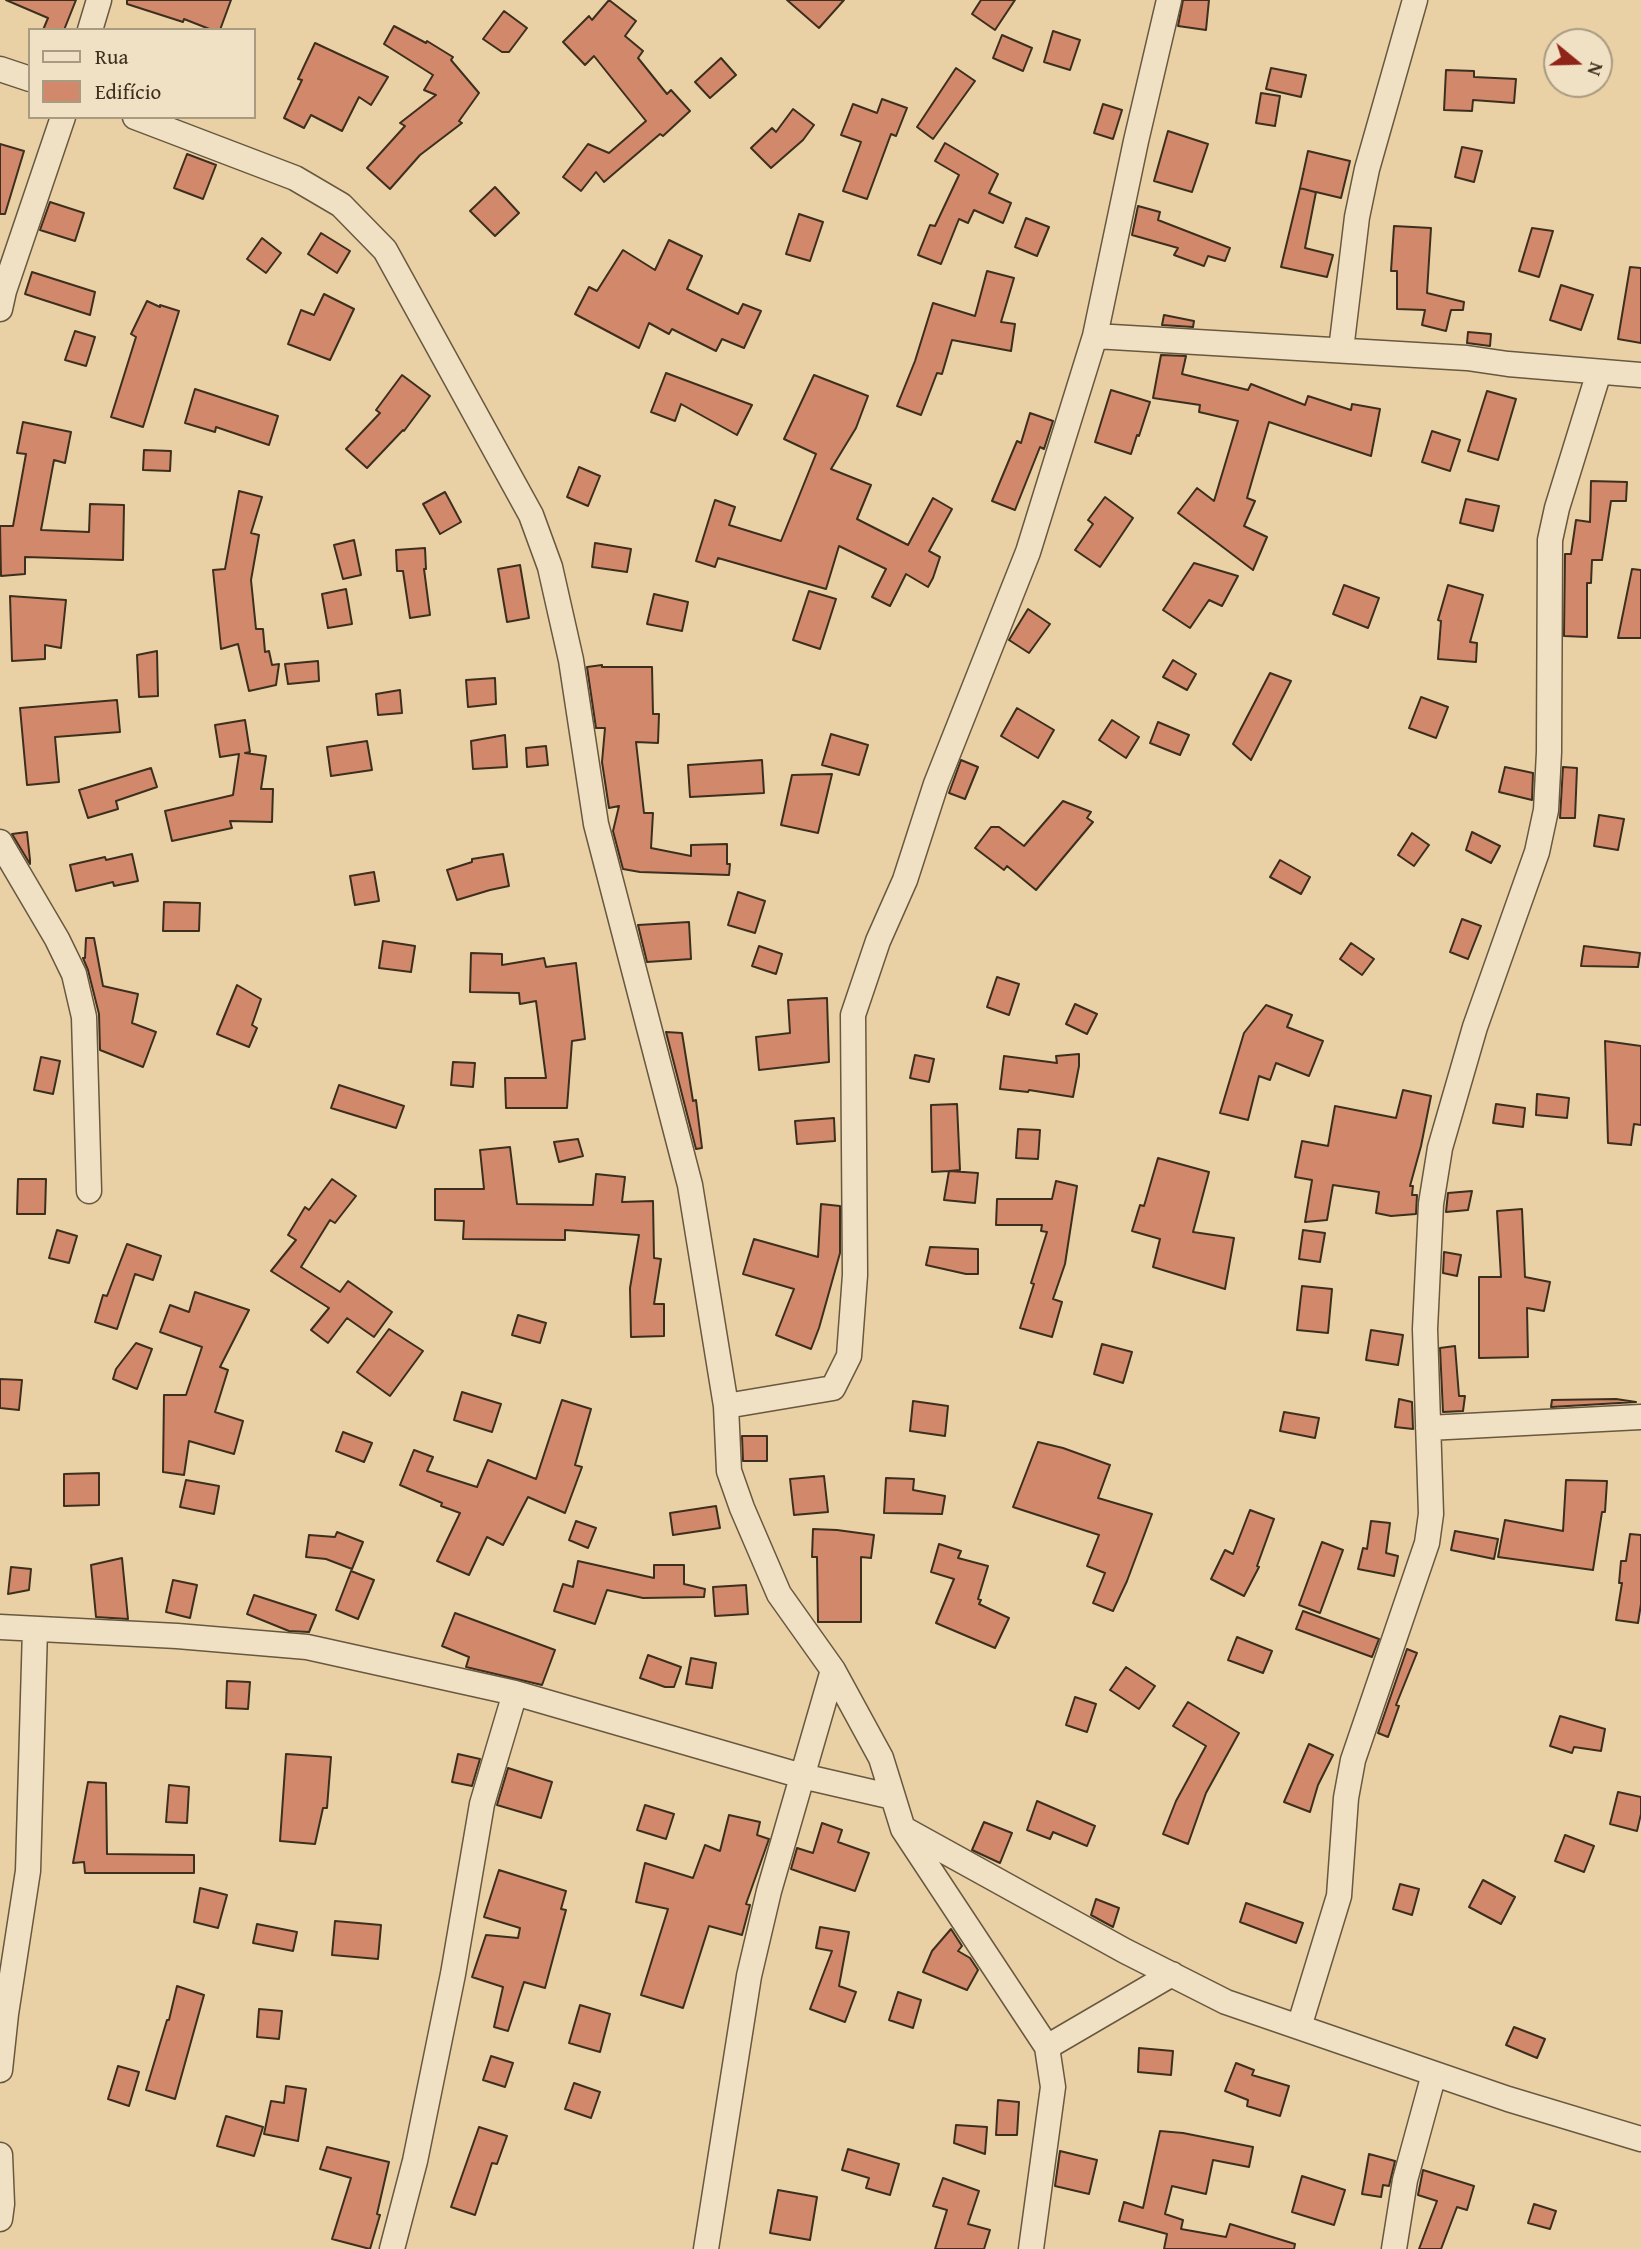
<!DOCTYPE html>
<html>
<head>
<meta charset="utf-8">
<style>
  body { margin:0 }
  #map { position:relative; width:1641px; height:2249px; overflow:hidden; background:#ead1a5; font-family:"Gentium Book Plus",serif }
  canvas { display:block }
  .legend { position:absolute; left:28px; top:28px; width:228px; height:91px; box-sizing:border-box; background:#f1e1c4; border:2px solid #a99a82; margin:0; padding:9px 12px; list-style:none; font-size:21px; color:#3d2f1e }
  .legend li { display:flex; align-items:center; gap:14px; height:35px }
  .legend b { width:35px; border:2px solid #a99a82 }
  .north { position:absolute; left:1543px; top:28px; width:70px; height:70px; box-sizing:border-box; background:#f1e1c4; border:2px solid #a99a82; border-radius:50%; rotate:109deg; font-size:19px; font-weight:700; line-height:28px; text-align:center; color:#3d2f1e }
  .north::after { content:''; display:block; margin:auto; width:24px; height:32px; background:#8f2418; clip-path:polygon(50% 0,100% 100%,50% 72%,0 100%) }
</style>
</head>
<body>
<div id="map">
<canvas width="1641" height="2249"></canvas>
<ul class="legend">
<li><b style="height:9px;background:#f1e1c4"></b>Rua</li>
<li><b style="height:19px;background:#d2896b"></b>Edifício</li>
</ul>
<div class="north">N</div>
</div>
<script>
const context = document.querySelector('canvas').getContext('2d');
context.lineJoin = 'round';
function fillPath(path, color) { context.fillStyle = color; context.fill(path, 'evenodd'); }
function strokePath(path, color, width, dash) { context.strokeStyle = color; context.lineWidth = width; context.lineCap = dash ? 'butt' : 'round'; context.setLineDash(dash || []); context.stroke(path); }
const building = new Path2D(`
  M6,0H76L64,30H43L48,18Z
  M127,0H231L220,30H212L184,19L183,22L127,4Z
  M609,0L636,21L625,36L643,51L638,58L667,94L671,90L690,111L663,136L660,134L604,182L596,172L581,191L563,177L588,144L609,153L646,121L594,56L585,65L563,42L589,16L592,20Z
  M787,0H844L819,28Z
  M981,0H1015L995,30L972,14Z
  M1183,0H1209L1206,30L1178,26Z
  M504,11L527,28L509,52H502L483,39Z
  M394,26L426,43L427,41L453,57L451,60L479,93L459,121L462,123L420,155L390,189L367,168L405,126L400,123L436,95L424,90L433,75L384,44Z
  M1053,31L1080,40L1070,70L1044,62Z
  M1002,35L1032,48L1023,71L993,58Z
  M315,43L388,77L371,105L359,97L342,131L311,115L304,128L284,118L302,80L298,79Z
  M721,58L736,75L710,98L695,82Z
  M956,68L975,81L933,139L917,127Z
  M1271,68L1306,75L1301,97L1266,89Z
  M1446,70L1474,71V77L1516,79L1514,103L1473,100L1472,111L1444,110Z
  M1261,93L1280,96L1275,126L1256,123Z
  M882,99L907,108L896,136L891,134L867,199L843,191L861,142L841,135L853,104L877,113Z
  M1103,104L1122,110L1113,139L1094,133Z
  M793,109L814,125L803,140L771,168L751,148L772,128L776,132Z
  M1168,131L1208,144L1192,192L1154,181Z
  M945,143L998,174L989,193L1011,203L1003,223L974,210L968,223L959,219L941,264L918,255L930,225L935,226L959,175L935,161Z
  M0,144L24,151L5,214H0Z
  M1462,147L1482,151L1474,182L1455,177Z
  M1308,151L1350,161L1341,198L1316,192L1305,248L1333,255L1327,277L1281,267L1300,188L1315,192L1300,188Z
  M187,154L216,165L203,199L174,188Z
  M495,187L519,213L495,236L470,211Z
  M50,202L84,213L75,241L40,230Z
  M1138,206L1160,212L1158,220L1230,248L1225,261L1208,256L1204,266L1174,255L1178,248L1132,235Z
  M799,214L823,222L810,261L786,254Z
  M1026,218L1049,227L1037,256L1015,247Z
  M1394,226L1431,228L1427,293L1464,302L1463,310H1451L1446,331L1422,325L1425,310L1397,309V271H1391Z
  M1532,228L1553,231L1539,277L1519,271Z
  M321,233L350,251L337,273L308,254Z
  M262,238L281,253L266,273L247,259Z
  M669,240L702,256L687,289L738,314L743,304L761,311L744,348L722,339L716,351L672,329L669,334L649,323L639,348L575,314L589,287L597,291L623,250L655,270Z
  M1630,267L1641,268V343L1618,339Z
  M987,271L1014,278L1001,322L1015,324L1011,351L952,340L942,374L937,373L921,415L897,406L915,361L933,303L975,316Z
  M32,272L95,292L90,315L25,294Z
  M1561,285L1593,295L1581,330L1550,320Z
  M324,294L354,309L330,360L288,344L301,310L314,315Z
  M147,301L160,307V305L179,311L143,427L111,417L136,337L131,334Z
  M1164,315L1194,321L1193,327L1162,325Z
  M75,331L95,337L86,366L65,360Z
  M1468,332L1491,334L1490,346L1467,343Z
  M1161,355L1186,356L1182,374L1248,390L1251,384L1305,405L1308,396L1351,410L1352,404L1380,409L1371,456L1269,422L1247,498L1255,501L1244,526L1267,537L1253,570L1178,513L1197,488L1214,501L1238,421L1199,412L1200,405L1153,398Z
  M666,373L752,405L737,435L681,404L675,421L651,412Z
  M402,375L430,396L404,431L403,430L367,468L346,449L380,413L376,410Z
  M814,375L868,396L856,428L831,469L871,485L857,519L908,545L933,498L952,509L929,551L940,557L933,578L928,587L906,574L890,606L872,597L886,569L839,546L826,589L718,558L715,567L696,561L715,500L735,507L729,525L781,541L816,454L784,439Z
  M195,389L278,416L269,445L216,427L215,432L185,423Z
  M1111,390L1150,402L1139,436L1137,435L1131,454L1095,442Z
  M1487,391L1516,399L1498,460L1468,451Z
  M1030,413L1053,421L1044,449L1040,447L1015,510L992,501L1017,441L1021,443Z
  M23,422L71,432L65,463L54,460L41,530L89,532L90,504L124,505L123,560L25,557V574L1,576L0,526H13L26,454L17,453Z
  M1432,431L1460,440L1450,471L1422,462Z
  M144,450L171,451L170,471L143,470Z
  M579,467L600,476L588,506L567,497Z
  M1591,481L1627,482L1626,501H1611L1602,560H1592L1591,583H1587V637L1564,636L1565,554H1571L1576,520L1590,522Z
  M239,491L262,497L251,533L259,535L251,580L256,629H263L265,652L269,651L272,665L279,664L276,685L249,691L238,644L221,649L213,570L225,569Z
  M445,492L461,522L440,534L423,504Z
  M1105,497L1133,518L1100,567L1075,550L1093,524L1088,520Z
  M1466,499L1499,506L1493,531L1460,523Z
  M354,540L361,575L343,579L334,545Z
  M595,543L631,549L627,572L592,567Z
  M425,548L426,569H424L430,615L410,618L403,571H397L396,550Z
  M1194,563L1238,576L1222,606L1209,600L1190,628L1163,610Z
  M520,565L529,618L507,622L498,569Z
  M1632,569L1641,570V638H1618Z
  M1344,585L1379,598L1368,628L1333,614Z
  M1448,585L1483,595L1470,642L1477,643L1476,662L1438,659L1441,621L1438,620Z
  M346,589L352,624L328,628L322,594Z
  M809,591L836,599L820,649L793,640Z
  M654,594L688,602L682,631L647,624Z
  M10,596L66,600L61,648L45,645V659L12,661Z
  M1028,609L1050,624L1029,653L1009,640Z
  M157,651L158,696L139,697L137,655Z
  M1173,660L1196,674L1187,690L1163,677Z
  M318,661L319,681L288,684L285,664Z
  M602,665V667H652L653,714H659L658,743L636,742L644,813H653L651,848L691,856V845L727,844V864H730L729,875L640,872L623,869L613,831L619,806L609,808L602,762L605,728H596L587,667Z
  M1270,673L1291,681L1251,760L1233,744Z
  M495,678L496,704L468,707L466,680Z
  M400,690L402,713L378,715L376,694Z
  M1421,697L1448,707L1436,738L1409,728Z
  M117,700L120,732L55,737L59,782L27,785L20,708Z
  M1017,708L1054,730L1038,758L1001,736Z
  M245,720L250,752L245,753L266,756L261,789H273L272,822L230,821L232,828L172,841L165,811L233,795L239,754L220,757L215,725Z
  M1112,720L1139,737L1126,758L1099,740Z
  M1158,722L1189,735L1180,755L1150,743Z
  M831,734L868,745L859,775L822,765Z
  M505,735L507,767L473,769L471,741Z
  M367,741L372,770L331,776L327,747Z
  M546,746L548,765L527,767L526,748Z
  M762,760L764,793L690,797L688,765Z
  M961,760L978,767L965,799L949,793Z
  M1505,767L1533,773L1532,800L1499,792Z
  M1563,767L1577,768L1575,818H1560Z
  M151,768L157,787L116,801L118,809L88,818L79,790Z
  M832,774L818,833L781,825L792,775Z
  M1063,801L1091,812L1087,818L1093,822L1036,890L1007,866L1004,870L975,848L991,827H999L1024,846Z
  M1599,815L1624,819L1618,850L1594,846Z
  M27,832L30,860V864L12,834Z
  M1472,832L1500,846L1491,863L1466,850Z
  M1412,833L1429,845L1414,866L1398,855Z
  M132,854L138,881L114,886L113,882L76,891L70,865L105,857L106,860Z
  M503,854L509,886L490,890L457,900L447,870L472,862V859Z
  M1280,860L1310,877L1301,894L1270,877Z
  M374,872L379,901L355,905L350,876Z
  M738,892L765,901L755,933L728,925Z
  M164,902L200,903L199,931H163Z
  M1462,919L1481,926L1468,959L1450,952Z
  M689,922L691,959L647,962L638,925Z
  M86,938H94L103,986L138,994L132,1023L156,1032L143,1067L100,1050L99,1014L88,970L83,958H85Z
  M383,941L415,946L411,972L379,968Z
  M1351,943L1374,959L1362,975L1340,959Z
  M759,946L782,954L776,974L752,966Z
  M1584,946L1640,953L1638,967L1581,966Z
  M471,953L502,954V965L544,958L546,967L576,963L585,1039L572,1041L567,1108H506L505,1078H546L536,1001L520,1004L519,993L470,992Z
  M997,977L1019,984L1009,1015L987,1007Z
  M237,985L261,999L252,1025L257,1028L249,1047L217,1034Z
  M827,998L829,1062L759,1070L756,1037L790,1033L788,1000Z
  M1075,1004L1097,1014L1087,1034L1066,1024Z
  M1266,1005L1292,1015L1287,1027L1323,1041L1309,1076L1276,1063L1270,1080L1259,1076L1248,1120L1220,1113L1244,1033Z
  M666,1032L682,1033L693,1101L696,1100L702,1148L696,1149Z
  M1605,1041L1641,1046V1125L1634,1124L1631,1145L1608,1143Z
  M1079,1054V1066L1073,1097L1029,1090L1028,1092L1000,1089L1004,1056L1057,1063L1056,1056Z
  M915,1055L934,1059L929,1082L910,1078Z
  M41,1057L60,1061L53,1094L34,1090Z
  M453,1062L475,1063L473,1087L451,1085Z
  M339,1085L404,1106L396,1128L331,1108Z
  M1403,1090L1431,1096L1421,1146L1410,1186H1413L1412,1195H1417L1416,1214L1391,1216L1376,1213L1379,1192L1333,1185L1327,1220L1305,1222L1312,1180L1295,1177L1302,1141L1328,1146L1335,1106L1396,1118Z
  M1537,1094L1569,1098L1567,1118L1536,1115Z
  M957,1104L960,1170L949,1171L978,1173L975,1203L944,1200L949,1171L932,1172L931,1105Z
  M1496,1104L1525,1108L1523,1127L1493,1123Z
  M834,1118L835,1141L797,1144L795,1121Z
  M1018,1129L1040,1130L1038,1159L1016,1158Z
  M578,1139L583,1156L559,1162L554,1142Z
  M510,1147L517,1204L593,1205L596,1174L625,1177L622,1202L653,1201L654,1258L661,1259L654,1304H664V1336L631,1337L630,1288L639,1235L565,1230V1240L463,1239L464,1221L435,1220V1189H484L480,1150Z
  M1158,1158L1209,1172L1193,1232L1234,1238L1225,1289L1153,1267L1160,1239L1132,1231L1140,1205L1144,1206Z
  M18,1179H46L45,1214H17Z
  M332,1179L356,1196L335,1223L330,1220L301,1267L340,1292L348,1281L392,1312L374,1337L347,1318L328,1343L311,1330L329,1308L271,1271L296,1240L288,1235L305,1207L309,1210Z
  M1056,1181L1077,1186L1065,1264L1053,1299L1062,1302L1052,1337L1020,1328L1034,1284L1031,1283L1047,1232L1041,1231L1042,1225H996L997,1199H1052Z
  M1472,1191L1468,1210L1446,1212L1448,1193Z
  M821,1204L840,1206V1253L819,1328L811,1349L776,1335L794,1289L743,1274L754,1239L818,1257Z
  M1522,1209L1525,1277L1550,1282L1544,1311L1527,1308L1528,1357L1479,1358V1277H1501L1497,1211Z
  M57,1230L77,1236L69,1263L49,1258Z
  M1303,1230L1325,1233L1320,1262L1299,1259Z
  M127,1244L161,1256L153,1280L135,1274L117,1329L95,1322L103,1295L107,1296Z
  M930,1247L978,1249V1274H966L926,1265Z
  M1444,1252L1461,1255L1457,1276L1443,1273Z
  M1302,1286L1332,1289L1328,1333L1297,1330Z
  M195,1292L249,1310L220,1367L228,1370L215,1412L243,1421L234,1454L189,1441L184,1475L163,1472L164,1395H186L202,1347L160,1332L170,1305L189,1312Z
  M518,1315L546,1323L540,1343L512,1335Z
  M389,1329L423,1351L390,1396L357,1372Z
  M1371,1330L1403,1335L1398,1365L1366,1360Z
  M136,1343L152,1349L137,1389L113,1379L116,1369Z
  M1102,1344L1132,1352L1123,1383L1094,1374Z
  M1455,1346L1459,1396H1465L1463,1411L1443,1412L1440,1348Z
  M0,1379L22,1380L19,1410L0,1408Z
  M462,1392L501,1404L492,1432L454,1420Z
  M1399,1399L1412,1402L1413,1429L1395,1427Z
  M1616,1399L1636,1402L1551,1407L1552,1400Z
  M562,1400L591,1409L575,1465L582,1467L565,1513L528,1497L503,1545L487,1537L469,1575L437,1561L460,1513L441,1506L442,1503L400,1485L414,1450L433,1457L427,1471L477,1487L488,1460L536,1479Z
  M913,1401L948,1406L945,1436L910,1431Z
  M1284,1412L1319,1418L1315,1438L1280,1431Z
  M343,1432L372,1443L364,1462L336,1451Z
  M742,1436H767V1461H743Z
  M1038,1442L1063,1448L1110,1465L1098,1498L1152,1514L1127,1581L1113,1611L1093,1603L1105,1573L1087,1566L1099,1535L1013,1507Z
  M99,1473V1505L64,1506V1474Z
  M824,1476L828,1512L794,1515L790,1479Z
  M886,1478L914,1479L913,1490L945,1496L942,1514L884,1513Z
  M186,1480L219,1486L214,1514L180,1507Z
  M1566,1480L1607,1481L1605,1512H1602L1593,1570L1498,1557L1505,1520L1563,1531Z
  M716,1506L720,1528L673,1535L670,1513Z
  M1250,1510L1274,1519L1257,1566L1259,1567L1244,1596L1211,1579L1225,1550L1233,1554Z
  M576,1521L596,1528L588,1548L569,1540Z
  M1371,1521L1390,1523L1386,1553L1398,1556L1394,1576L1358,1569L1363,1548L1367,1549Z
  M813,1529L837,1530L874,1535L871,1558L861,1557V1622H818L817,1557H812Z
  M1455,1531L1498,1539L1494,1559L1451,1550Z
  M337,1532L363,1542L352,1569L326,1559L306,1557L309,1535L335,1537Z
  M1630,1534L1641,1535V1604L1638,1623L1616,1620L1622,1583H1619L1621,1561H1626Z
  M1322,1542L1343,1550L1320,1613L1299,1605Z
  M939,1544L961,1551L958,1558L988,1566L978,1599L981,1600L979,1604L1009,1618L995,1648L936,1623L954,1579L931,1572Z
  M122,1558L128,1619L96,1617L91,1565Z
  M578,1561L654,1578V1565H684V1584L705,1589L704,1597L643,1598L607,1590L595,1624L554,1611L563,1584L573,1587Z
  M11,1567L31,1569L29,1590L8,1594Z
  M351,1571L374,1580L358,1619L336,1610Z
  M173,1580L197,1585L190,1618L166,1612Z
  M746,1585L748,1614L715,1616L713,1587Z
  M254,1595L316,1615L309,1632L289,1631L247,1614Z
  M1303,1611L1379,1639L1372,1657L1296,1629Z
  M455,1613L555,1650L542,1685L466,1667L469,1657L442,1646Z
  M1237,1637L1272,1651L1263,1673L1228,1660Z
  M1407,1649L1417,1653L1396,1705L1399,1706L1388,1737L1378,1733Z
  M648,1655L681,1667L674,1687H665L640,1678Z
  M691,1658L716,1663L712,1688L686,1684Z
  M1126,1667L1155,1686L1139,1709L1110,1690Z
  M227,1681L250,1682L248,1709L226,1708Z
  M1075,1697L1096,1704L1087,1732L1066,1725Z
  M1188,1702L1239,1733L1206,1793L1188,1844L1163,1834L1176,1801L1206,1746L1173,1726Z
  M1560,1716L1605,1729L1601,1751L1574,1747L1572,1753L1550,1746Z
  M1309,1744L1333,1755L1318,1785L1310,1812L1284,1802Z
  M286,1754L331,1757L327,1808H323L315,1844L280,1841Z
  M458,1754L480,1759L472,1786L452,1782Z
  M508,1768L552,1782L541,1818L497,1805Z
  M88,1782L106,1783L107,1854L194,1855V1873H85L84,1862L73,1863Z
  M169,1785L189,1787L187,1823L166,1822Z
  M1618,1792L1641,1797V1814L1637,1831L1610,1824Z
  M1037,1801L1095,1826L1087,1846L1053,1832L1050,1839L1027,1830Z
  M645,1805L674,1814L666,1839L637,1830Z
  M729,1815L760,1822L757,1835L769,1839L746,1904L750,1905L742,1935L709,1926L683,2008L641,1995L668,1909L636,1902L645,1863L693,1878L705,1845L720,1851Z
  M984,1822L1012,1833L1000,1863L972,1850Z
  M822,1823L842,1830L838,1842L869,1853L855,1891L791,1869L797,1848L813,1853Z
  M1565,1835L1594,1846L1584,1872L1555,1861Z
  M499,1870L566,1891L561,1909L566,1910L545,1988L524,1982L508,2031L494,2027L503,1987L472,1977L486,1935L518,1938L520,1928L484,1917Z
  M1483,1880L1515,1897L1501,1924L1469,1907Z
  M1400,1884L1419,1889L1412,1915L1393,1909Z
  M200,1888L227,1895L218,1928L194,1922Z
  M1096,1899L1119,1908L1113,1927L1091,1915Z
  M1246,1903L1303,1923L1296,1943L1240,1922Z
  M335,1921L381,1925L378,1959L332,1955Z
  M257,1924L297,1932L293,1951L253,1943Z
  M820,1927L849,1932L839,1986L856,1992L845,2022L810,2009L832,1951L816,1948Z
  M951,1929L962,1946L958,1951L970,1958L978,1970L967,1990L923,1972L932,1951Z
  M177,1986L204,1995L175,2099L146,2090L167,2020H169Z
  M898,1992L921,2000L913,2028L889,2020Z
  M580,2005L610,2014L600,2052L569,2043Z
  M259,2009L282,2011L279,2039L257,2037Z
  M1514,2027L1545,2039L1537,2058L1506,2045Z
  M1139,2048L1173,2051L1171,2075L1138,2072Z
  M491,2056L513,2063L505,2087L483,2080Z
  M1236,2063L1254,2070L1252,2075L1289,2086L1280,2116L1247,2106L1248,2100L1225,2091Z
  M118,2066L139,2072L129,2106L108,2099Z
  M574,2083L600,2092L591,2118L565,2109Z
  M286,2086L306,2089L298,2141L264,2134L271,2101L284,2103Z
  M998,2100L1019,2102L1017,2135H996Z
  M226,2116L263,2127L254,2156L217,2146Z
  M956,2125L987,2127L985,2154L954,2143Z
  M479,2127L507,2136L497,2164L492,2163L475,2215L451,2207Z
  M1160,2131L1183,2133L1253,2147L1249,2167L1213,2160L1206,2194L1172,2186L1165,2214L1183,2220L1181,2229L1226,2237L1230,2224L1295,2244L1294,2249H1164L1167,2234L1119,2221L1124,2202L1143,2208Z
  M327,2147L389,2162L377,2214L380,2215L370,2249L332,2239L351,2178L320,2169Z
  M848,2149L899,2164L890,2195L866,2188L869,2178L842,2170Z
  M1060,2151L1097,2160L1089,2194L1055,2186Z
  M1369,2154L1395,2161L1389,2186L1383,2185L1381,2197L1362,2194Z
  M1423,2170L1474,2186L1467,2210L1457,2207L1441,2249H1419L1437,2201L1418,2195Z
  M1302,2176L1345,2190L1334,2225L1292,2212Z
  M943,2178L979,2191L968,2224L990,2230L984,2249H935L947,2210L933,2206Z
  M778,2190L817,2197L810,2240L770,2233Z
  M1534,2204L1556,2211L1550,2229L1528,2223Z`);
const minor = new Path2D(`
  M90,30L99,0
  M0,69L30,79
  M135,117L295,178L341,205L385,250L531,515L550,567L571,660L596,824L690,1185L726,1406L729,1471L742,1508L779,1594L833,1670L881,1758L903,1829L1047,2047L1053,2087L1031,2249
  M0,309L4,291L63,117
  M1095,336L1467,358L1508,364L1641,375
  M1341,350L1357,217L1367,169L1415,0
  M0,842L57,939L74,974L84,1017L89,1191
  M726,1406L833,1388L849,1356L855,1275L853,1015L878,941L905,880L936,784L1028,552L1095,336L1136,141L1169,0
  M1428,1428L1641,1417
  M0,1627L177,1636L307,1647L515,1693L802,1776L893,1797
  M906,1830L1125,1951L1226,2002L1508,2099L1641,2139
  M1299,2027L1339,1896L1346,1798L1353,1760L1427,1543L1431,1514L1425,1329L1431,1204L1440,1148L1475,1027L1537,852L1546,810L1549,752L1550,540L1557,508L1599,372
  M1047,2047L1172,1974
  M0,2070L6,2014L28,1871L35,1629
  M0,2155L2,2204L0,2219
  M392,2249L415,2161L453,1974L482,1804L515,1693
  M706,2249L749,1976L769,1891L833,1670
  M1394,2249L1405,2180L1434,2074`);
fillPath(building, '#d2896b');
strokePath(building, '#3d2f1e', 2);
strokePath(minor, '#685840', 27);
strokePath(minor, '#f1e1c4', 24);
</script>
</body>
</html>
